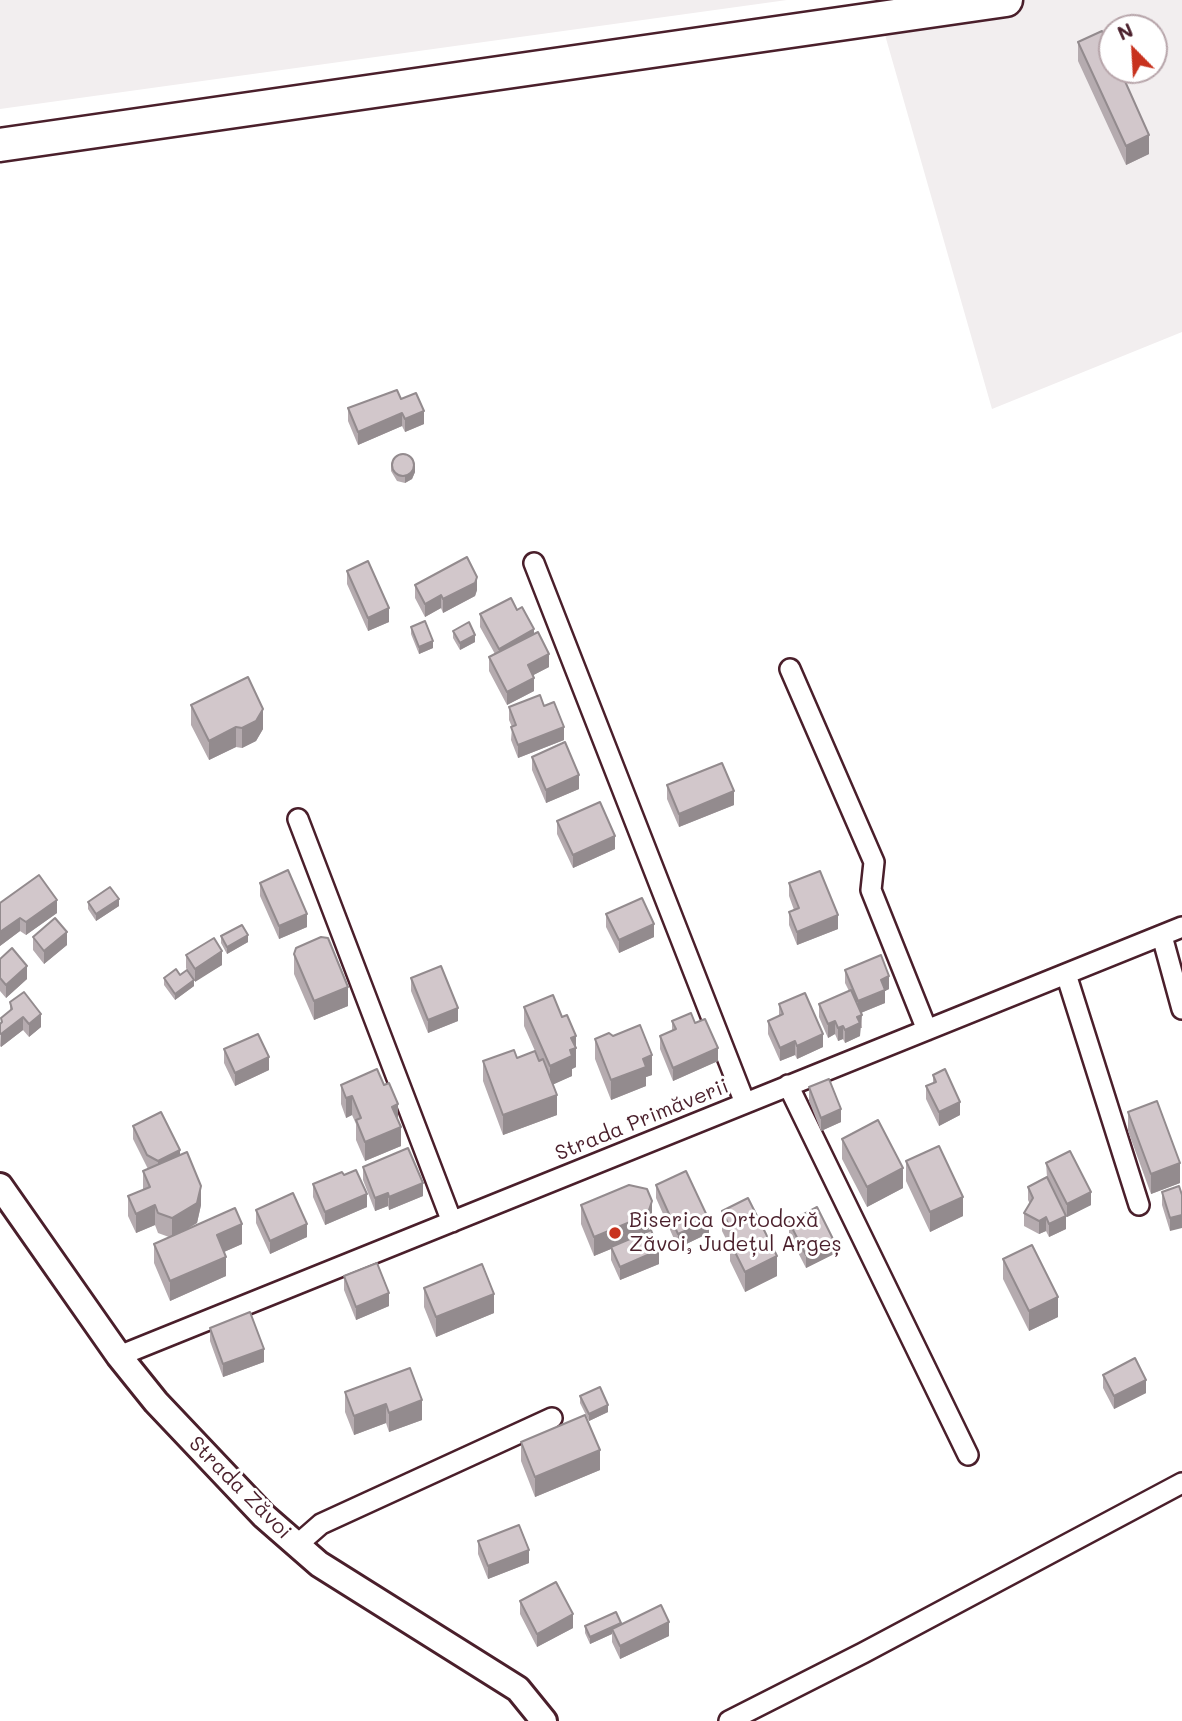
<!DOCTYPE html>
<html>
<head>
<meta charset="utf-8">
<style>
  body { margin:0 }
  #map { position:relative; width:1182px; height:1721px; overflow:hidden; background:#fff; font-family:Mali,sans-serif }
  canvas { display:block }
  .north { position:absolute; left:1098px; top:14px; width:70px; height:70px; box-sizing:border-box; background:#fff; border:2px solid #b7a5aa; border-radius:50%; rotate:336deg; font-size:19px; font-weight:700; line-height:28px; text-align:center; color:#4a1f2b }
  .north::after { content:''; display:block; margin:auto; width:24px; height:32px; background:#c8321e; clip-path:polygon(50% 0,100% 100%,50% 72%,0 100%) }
</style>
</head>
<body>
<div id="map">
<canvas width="1182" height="1721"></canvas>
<div class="north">N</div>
</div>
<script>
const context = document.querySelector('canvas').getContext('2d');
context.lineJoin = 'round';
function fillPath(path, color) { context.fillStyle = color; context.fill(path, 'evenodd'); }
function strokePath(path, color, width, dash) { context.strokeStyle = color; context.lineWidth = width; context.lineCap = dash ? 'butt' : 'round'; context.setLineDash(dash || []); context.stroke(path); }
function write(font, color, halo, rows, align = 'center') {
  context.font = font + ' Mali,sans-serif'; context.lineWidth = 6; context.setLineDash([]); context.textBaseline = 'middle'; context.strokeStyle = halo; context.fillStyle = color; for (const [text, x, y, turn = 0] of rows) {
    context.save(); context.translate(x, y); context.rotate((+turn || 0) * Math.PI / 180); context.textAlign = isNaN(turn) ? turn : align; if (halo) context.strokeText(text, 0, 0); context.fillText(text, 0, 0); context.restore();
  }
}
const built = new Path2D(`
  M0,0H787L0,109Z
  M875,0H1182V332L992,409ZM1112,28H1154V70H1112Z`);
const minor = new Path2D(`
  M534,563L745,1103
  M790,669L874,862L871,890L927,1030
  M298,819L452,1222
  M1162,936L1182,1009
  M1066,974L1139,1205
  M788,1085L968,1455
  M119,1356L1182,927
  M297,1545L321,1524L552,1418
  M729,1721L863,1653L1182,1483`);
const tertiary = new Path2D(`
  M0,1186L119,1356L156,1402L264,1516L319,1564L518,1689L544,1721`);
const primary = new Path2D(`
  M0,145L1006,0`);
const wall = new Path2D(`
  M1078,42L1149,154L1126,165L1078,61Z
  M401,399L424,424L405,432L402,426L358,445L348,421V408Z
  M391,465L415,472L412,479L405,483L397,481L391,471Z
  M347,571L389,622L368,631L347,584Z
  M415,585L477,590L475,596L443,613L441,608L425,617L415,598Z
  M517,610L534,634L549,667L533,675L534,691L507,705L489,671V657L495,654L480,627V614Z
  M411,627L433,648L419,654L411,634Z
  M453,631L475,642L460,650L453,638Z
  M191,705L263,729L256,741L242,748L236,747L209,760L191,725Z
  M509,707L564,740L518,758L511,740L512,727L509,720Z
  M532,757L579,789L546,803L532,770Z
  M667,785L734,805L679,827L667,799Z
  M557,821L615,849L573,868L557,834Z
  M260,883L307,927L279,939L260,896Z
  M789,883L838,929L797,945L789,925V912L794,910L789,896Z
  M88,902L119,906L96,921L88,909Z
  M0,903L57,913L26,935L20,931L0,946Z
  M606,914L654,937L619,953L606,927Z
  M221,936L248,942L227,954L221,943Z
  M33,937L67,945L44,964L33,950Z
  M294,954L348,1006L314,1020L294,974Z
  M186,955L222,965L194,981V986L175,1000L164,985V978L180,975L187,970L186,968Z
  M0,959L27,979L6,998L0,991Z
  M845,970L889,989L885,991V1003L861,1013L862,1028H860V1036L845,1043L843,1039L838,1041L835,1034L828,1038L819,1017V1004L849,991L845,983Z
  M411,978L458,1021L428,1033L411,991Z
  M10,1002L41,1027L29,1037L23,1030L1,1047L0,1046L1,1018L10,1011Z
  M779,1004L823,1047L797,1059L795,1055L780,1061L768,1034V1021L779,1016Z
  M524,1007L562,1017L576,1036V1067L572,1069V1076L553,1084L557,1115L503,1135L483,1081V1061L517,1058L535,1051L524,1026Z
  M672,1021L695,1023L718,1061L673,1081L660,1049V1036L672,1031Z
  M595,1039L652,1075L646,1077V1086L611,1100L595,1059Z
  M224,1049L269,1070L235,1086L224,1063Z
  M933,1075L960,1115L939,1126L926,1099V1086L933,1083Z
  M341,1085L398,1120L401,1146L365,1161L356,1140V1124L352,1115L346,1118L341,1104Z
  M809,1087L841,1122L821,1131L809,1101Z
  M1128,1112L1180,1183L1151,1194L1128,1131Z
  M133,1126L180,1155L201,1205L197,1223L184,1230L242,1244L224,1252L226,1276L170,1301L154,1263V1244L169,1237L158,1233L155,1225L136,1233L128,1216V1196L143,1190V1171L148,1169L133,1139Z
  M842,1139L903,1188L867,1207L842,1159Z
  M906,1161L963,1216L930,1232L906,1181Z
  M1046,1163L1091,1205L1067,1217L1058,1200L1066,1229L1049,1237L1046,1231L1039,1234L1024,1226V1213L1030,1204L1028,1200V1187L1047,1177Z
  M363,1167L423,1196L389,1210L388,1206L375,1211L363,1180Z
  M344,1175L367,1207L325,1225L313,1197V1184Z
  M656,1185L709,1233L678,1248L656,1198Z
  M1162,1192L1182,1195L1170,1231L1162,1205Z
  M581,1205L652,1220L649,1229L647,1232L659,1264L620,1280L611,1260V1249L594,1256L581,1224Z
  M256,1210L307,1237L270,1254L256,1223Z
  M722,1211L777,1276L745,1292L730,1261V1247L722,1231Z
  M789,1222L834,1254L806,1268L789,1235Z
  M1003,1259L1058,1317L1029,1331L1003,1279Z
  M344,1276L389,1306L356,1320L344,1290Z
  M424,1288L494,1313L436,1337L424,1307Z
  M210,1328L264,1362L223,1377L210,1341Z
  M410,1368L422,1420L389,1432L386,1423L354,1435L345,1412V1392Z
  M1103,1375L1146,1393L1114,1409L1103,1388Z
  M580,1396L608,1412L589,1421L580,1403Z
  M521,1442L600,1470L535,1497L521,1461Z
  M478,1541L529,1563L488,1579L478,1554Z
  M520,1601L573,1628L537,1647L520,1614Z
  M621,1624L669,1636L620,1659L612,1642V1634L590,1644L585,1633V1626Z`);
const shadedWall = new Path2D(`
  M1149,135V154L1126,165V146Z
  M424,411V424L405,432V419Z
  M402,413V426L358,445V432Z
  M415,465V472L412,479L405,483V476Z
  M477,577V590L475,596L443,613V599Z
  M441,595V608L425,617V604Z
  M389,608V622L368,631V618Z
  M534,629V643L499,662V649Z
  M475,635V642L460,650V643Z
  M433,641V648L419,654V647Z
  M549,654V667L528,678V665Z
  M534,678V691L507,705V692Z
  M263,709V729L256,741L242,748V728Z
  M236,727V747L209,760V741Z
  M564,727V740L518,758V745Z
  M579,775V789L546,803V790Z
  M734,791V805L679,827V814Z
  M615,836V849L573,868V855Z
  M119,899V906L96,921V914Z
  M57,900V913L26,935V922Z
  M307,914V927L279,939V926Z
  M838,915V929L797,945V932Z
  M20,918V931L0,946V932Z
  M654,924V937L619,953V940Z
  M67,932V945L44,964V951Z
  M248,935V942L227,954V947Z
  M222,951V965L195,982V969Z
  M27,966V979L6,998V985Z
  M889,976V989L885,991V1003L858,1014V1001L881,980Z
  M194,980V986L175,1000V994Z
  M348,987V1006L314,1020V1001Z
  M458,1008V1021L428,1033V1020Z
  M41,1014V1027L29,1037V1024Z
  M862,1015L860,1036L845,1043V1030L857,1017Z
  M23,1017V1030L1,1047V1034Z
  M835,1021V1034L828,1038V1024Z
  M843,1026V1039L838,1041V1028Z
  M823,1034V1047L797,1059V1046Z
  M576,1036V1067L572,1069V1076L550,1086V1066L571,1038Z
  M795,1041V1055L780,1061V1048Z
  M718,1048V1061L673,1081V1068Z
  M652,1055V1075L646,1077V1086L611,1100V1080L643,1059Z
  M269,1057V1070L235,1086V1073Z
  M557,1095V1115L503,1135V1115Z
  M352,1096V1115L346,1118V1098Z
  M960,1102V1115L939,1126V1112Z
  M398,1104V1124L392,1107Z
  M841,1109V1122L821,1131V1118Z
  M401,1127V1146L365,1161V1142Z
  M180,1150V1163L158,1174V1161Z
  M1180,1163V1183L1151,1194V1174Z
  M903,1168V1188L867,1207V1187Z
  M423,1183V1196L389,1210V1197Z
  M201,1186V1205L197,1223L172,1238V1218Z
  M1091,1192V1205L1067,1217V1204Z
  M388,1193V1206L375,1211V1198Z
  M367,1194V1207L325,1225V1212Z
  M963,1197V1216L930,1232V1212Z
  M652,1201V1220L649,1229L642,1236L594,1256V1237Z
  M155,1205V1225L136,1233V1214Z
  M1182,1215V1228L1170,1231V1218Z
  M1066,1216V1229L1049,1237V1224Z
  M1046,1217V1231L1039,1234V1221Z
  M709,1220V1233L678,1248V1234Z
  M242,1224V1244L217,1255V1235Z
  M307,1224V1237L270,1254V1241Z
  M834,1241V1254L806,1268V1255Z
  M659,1250V1264L620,1280V1267Z
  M777,1256V1276L745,1292V1272Z
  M226,1257V1276L170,1301V1281Z
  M389,1293V1306L356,1320V1307Z
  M494,1294V1313L436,1337V1317Z
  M1058,1297V1317L1029,1331V1311Z
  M264,1349V1362L223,1377V1364Z
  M1146,1380V1393L1114,1409V1396Z
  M422,1400V1420L389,1432V1413Z
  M386,1404V1423L354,1435V1416Z
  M608,1405V1412L589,1421V1414Z
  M600,1450V1470L535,1497V1477Z
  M529,1550V1563L488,1579V1566Z
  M573,1614V1628L537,1647V1634Z
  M669,1622V1636L620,1659V1646Z
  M621,1623V1629H612V1634L590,1644V1637Z`);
const building = new Path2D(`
  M1102,31L1112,52V70H1120L1149,135L1126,146L1078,42Z
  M397,390L401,399L416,393L424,411L405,419L402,413L358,432L348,408Z
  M392 465a11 11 0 1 1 22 0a11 11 0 1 1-22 0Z
  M467,557L477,577L475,583L443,599L441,595L425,604L415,585Z
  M368,561L389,608L368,618L347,571Z
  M511,598L517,610L522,607L534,629L499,649L480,614Z
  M425,621L433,641L419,647L411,627Z
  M469,622L475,635L460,643L453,631Z
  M538,632L549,654L528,665L534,678L507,692L489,657Z
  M248,677L263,709L256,721L242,728L236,727L209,741L191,705Z
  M540,695L544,706L554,702L564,727L518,745L511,727L516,725L509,707Z
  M565,742L579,775L546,790L532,757Z
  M722,763L734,791L679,814L667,785Z
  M600,802L615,836L573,855L557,821Z
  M288,870L307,914L279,926L260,883Z
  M820,871L838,915L797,932L789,912L799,908L789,883Z
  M39,875L57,900L26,922L20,918L0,932V903Z
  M110,887L119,899L96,914L88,902Z
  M642,898L654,924L619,940L606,914Z
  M55,918L67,932L44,951L33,937Z
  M242,925L248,935L227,947L221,936Z
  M321,937L328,938L348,987L314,1001L294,954L296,948Z
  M214,938L222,951L195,969L186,955Z
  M12,948L27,966L6,985L0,978V959Z
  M881,955L889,976L881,980L885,990L858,1001L845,970Z
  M441,966L458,1008L428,1020L411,978Z
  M176,969L180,975L187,970L194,980L175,994L164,978Z
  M851,990L862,1015L857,1017L860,1023L845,1030L843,1026L838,1028L835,1021L828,1024L819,1004Z
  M24,992L41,1014L29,1024L23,1017L1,1034L0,1033V1024L2,1022L1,1018L12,1009L10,1002Z
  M805,993L823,1034L797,1046L795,1041L780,1048L768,1021L783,1014L779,1004Z
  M553,995L562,1017L567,1015L576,1036L571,1038L576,1048L570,1050L572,1056L550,1066L524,1007Z
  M691,1013L695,1023L705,1019L718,1048L673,1068L660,1036L676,1029L672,1021Z
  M640,1025L652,1055L643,1059L646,1067L611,1080L595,1039L609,1033L613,1036Z
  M258,1034L269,1057L235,1073L224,1049Z
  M514,1050L517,1058L535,1051L539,1061L543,1059L557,1095L503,1115L483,1061Z
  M377,1069L384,1085L389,1083L398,1104L392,1107L401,1127L365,1142L356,1120L361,1118L352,1096L346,1098L341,1085Z
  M945,1069L960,1102L939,1112L926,1086L936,1082L933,1075Z
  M829,1079L841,1109L821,1118L809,1087Z
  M1157,1101L1180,1163L1151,1174L1128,1112Z
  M161,1112L180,1150L158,1161L147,1155L133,1126Z
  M878,1120L903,1168L867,1187L842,1139Z
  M939,1146L963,1197L930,1212L906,1161Z
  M408,1148L423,1183L389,1197L388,1193L375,1198L363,1167Z
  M1070,1151L1091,1192L1067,1204L1046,1163Z
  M187,1152L201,1186L197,1203L172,1218L158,1213L155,1205L136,1214L128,1196L150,1187L143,1171Z
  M356,1170L367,1194L325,1212L313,1184L342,1172L344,1175Z
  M686,1171L709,1220L678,1234L656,1185Z
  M1047,1177L1066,1216L1049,1224L1046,1217L1039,1221L1024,1213L1033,1198L1028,1187Z
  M629,1185L647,1189L652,1201L649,1210L642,1217L594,1237L581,1205Z
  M1179,1186L1182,1195V1215L1170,1218L1162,1192Z
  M293,1193L307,1224L270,1241L256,1210Z
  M748,1198L777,1256L745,1272L730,1242L735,1237L722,1211Z
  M817,1207L834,1241L806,1255L789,1222Z
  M235,1208L242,1224L217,1235L226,1257L170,1281L154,1244Z
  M651,1230L659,1250L620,1267L611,1247Z
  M1032,1245L1058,1297L1029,1311L1003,1259Z
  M377,1263L389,1293L356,1307L344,1276Z
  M482,1264L494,1294L436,1317L424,1288Z
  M250,1312L264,1349L223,1364L210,1328Z
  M1135,1358L1146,1380L1114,1396L1103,1375Z
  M410,1368L422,1400L389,1413L386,1404L354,1416L345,1392Z
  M600,1387L608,1405L589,1414L580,1396Z
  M585,1415L600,1450L535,1477L521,1442Z
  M519,1525L529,1550L488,1566L478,1541Z
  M556,1582L573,1614L537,1634L520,1601Z
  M661,1605L669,1622L620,1646L612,1629Z
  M616,1612L621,1623L590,1637L585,1626Z`);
const markers = [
  [615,1233,7,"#c8321e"]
];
const streetNames = [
  ["Strada Primăverii",642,1120,-22],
  ["Strada Zăvoi",240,1488,45]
];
const poiNames = [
  ["Biserica Ortodoxă",629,1221],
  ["Zăvoi, Județul Argeș",629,1245]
];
fillPath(built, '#f2eeef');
strokePath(minor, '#4a1f2b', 24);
strokePath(tertiary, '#4a1f2b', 30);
strokePath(primary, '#4a1f2b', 37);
strokePath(minor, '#fff', 19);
strokePath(tertiary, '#fff', 24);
strokePath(primary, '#fff', 32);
fillPath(wall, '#b5abaf');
fillPath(shadedWall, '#938b8e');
fillPath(building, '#d2c7cb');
strokePath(building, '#938b8e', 2);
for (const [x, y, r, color] of markers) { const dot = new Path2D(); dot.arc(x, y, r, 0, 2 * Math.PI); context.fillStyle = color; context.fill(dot); strokePath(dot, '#fff', 2.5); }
write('21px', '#4a1f2b', '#fff', streetNames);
write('21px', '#4a1f2b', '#fff', poiNames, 'left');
</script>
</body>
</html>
